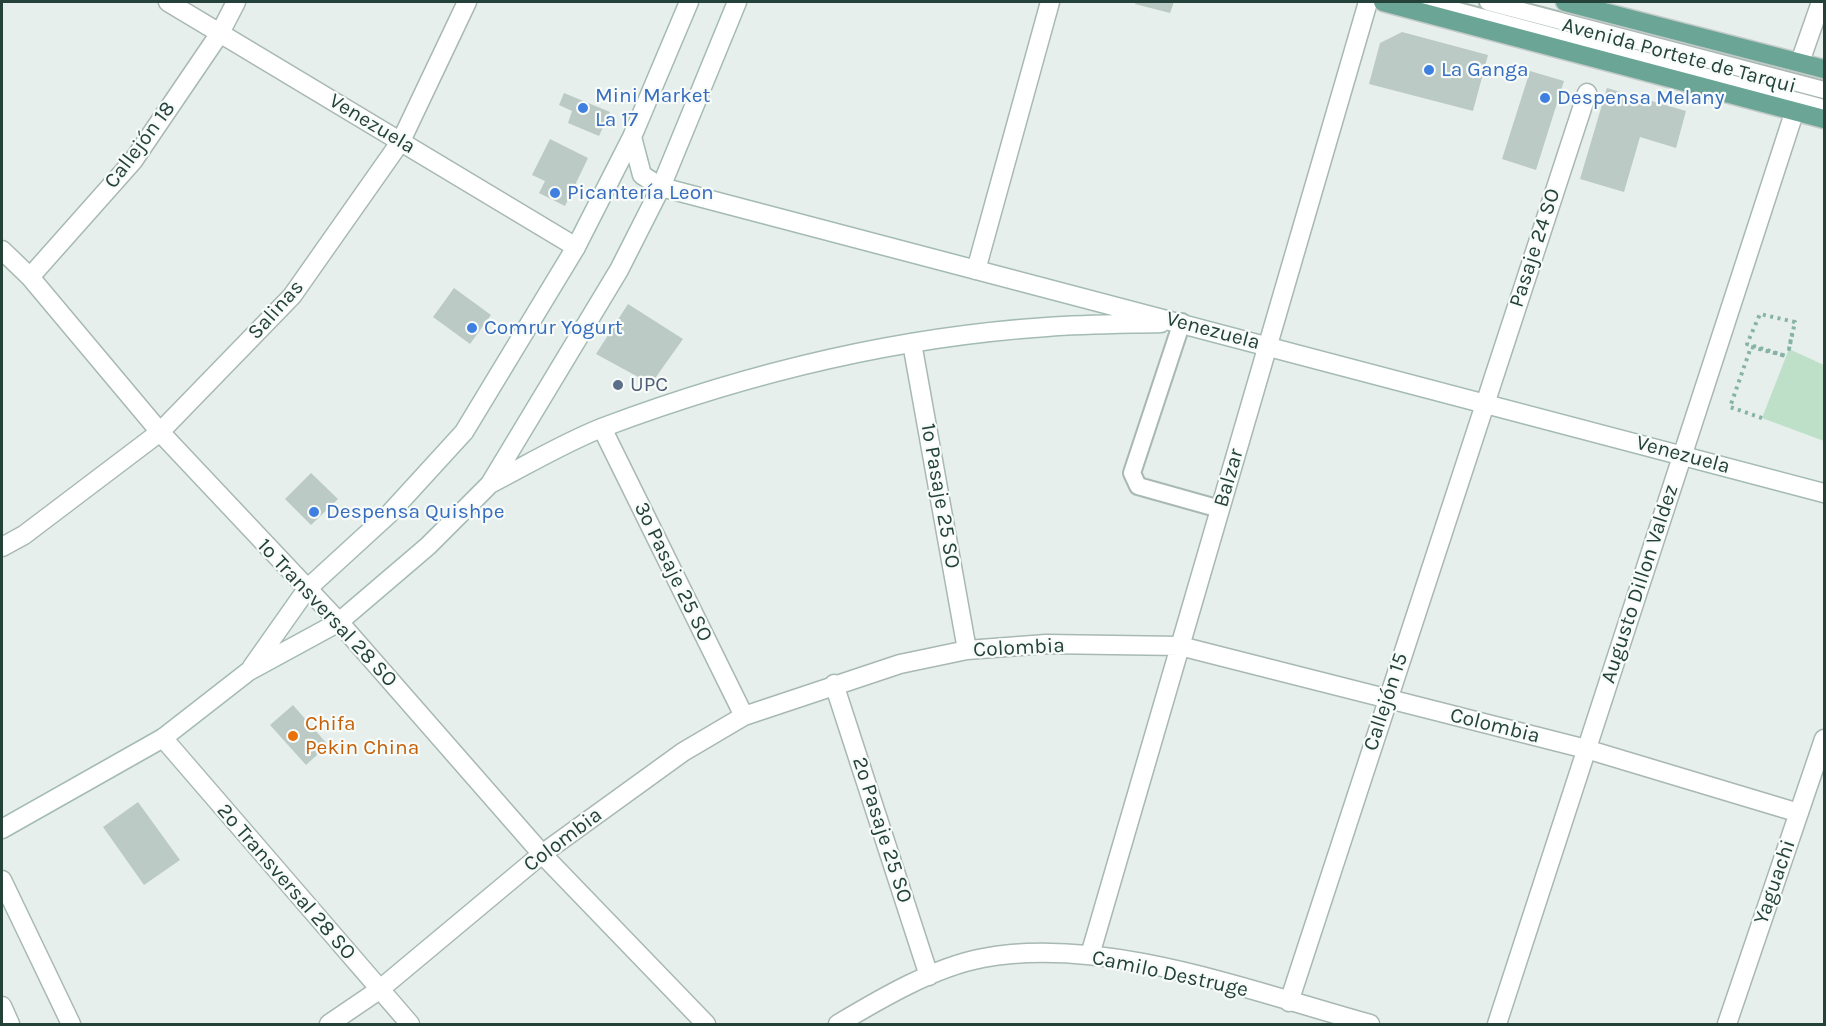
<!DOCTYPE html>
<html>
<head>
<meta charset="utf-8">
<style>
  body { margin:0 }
  #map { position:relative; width:1826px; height:1026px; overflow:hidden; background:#e6efeb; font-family:Karla,sans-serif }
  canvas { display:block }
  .frame { position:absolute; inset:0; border:3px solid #24423a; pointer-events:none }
</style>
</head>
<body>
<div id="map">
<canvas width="1826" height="1026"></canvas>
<div class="frame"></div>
</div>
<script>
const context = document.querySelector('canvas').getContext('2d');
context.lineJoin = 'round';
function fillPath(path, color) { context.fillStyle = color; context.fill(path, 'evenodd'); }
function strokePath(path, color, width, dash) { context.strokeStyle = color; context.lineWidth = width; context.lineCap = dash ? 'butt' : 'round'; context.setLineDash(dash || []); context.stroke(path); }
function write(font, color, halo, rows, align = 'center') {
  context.font = font + ' Karla,sans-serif'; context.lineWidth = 4.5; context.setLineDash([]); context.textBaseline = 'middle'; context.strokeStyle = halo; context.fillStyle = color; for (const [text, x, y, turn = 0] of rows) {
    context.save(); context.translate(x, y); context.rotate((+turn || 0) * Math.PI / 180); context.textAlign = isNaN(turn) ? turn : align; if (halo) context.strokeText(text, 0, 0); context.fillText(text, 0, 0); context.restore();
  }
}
const green = new Path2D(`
  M1789,349L1824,365V441L1762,418Z`);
const building = new Path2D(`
  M1136,2H1174L1170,13L1135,4Z
  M1402,32L1488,55L1473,111L1369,84L1380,43Z
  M1530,71L1564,81L1536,170L1502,159Z
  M1607,88L1686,111L1676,148L1640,137L1624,192L1580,179Z
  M564,93L610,112L599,136L568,123L572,111L559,105Z
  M550,139L588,158L565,206L539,193L545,181L532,175Z
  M454,288L491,315L470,344L433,317Z
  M628,304L683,339L651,384L596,354Z
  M311,473L338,499L311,525L285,499Z
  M293,705L328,745L306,765L270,725Z
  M138,802L180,860L144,885L103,827Z`);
const path = new Path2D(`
  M1762,418L1730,407L1751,347L1786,356L1747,344L1760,314L1795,322L1789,349L1792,333`);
const lane = new Path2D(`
  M1424,2L1824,108
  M1488,2L1824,90
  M1182,322L1132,473L1138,486L1220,509`);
const street = new Path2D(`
  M168,2L576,247
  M1800,62L1821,2
  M2,250L30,277L160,432L339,622L542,854L706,1024
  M976,270L1050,2
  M30,277L133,161L220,33L236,2
  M912,343L967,650
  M602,428L744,716
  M2,547L24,535L160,432L292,296L401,141L467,2
  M834,684L929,976
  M163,738L410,1024
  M2,880L71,1024
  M1090,955L1368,2
  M1289,1002L1587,93
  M2,1006L10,1024
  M329,1024L379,990L542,854L683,752L744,716L900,664L967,650L1046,644L1180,646L1586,749L1799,813
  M838,1024C880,999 934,967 983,958C1104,935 1253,992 1370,1024
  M1497,1024L1795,110
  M1727,1024L1824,739`);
const secondary = new Path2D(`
  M632,137L642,175L661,187L1824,493
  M490,484C527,465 565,442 604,427C745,374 896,337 1047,327C1085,324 1123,324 1161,323
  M252,667L307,589L390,513L464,432L576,247L632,137L689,2
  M2,829L163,738L249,671L339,622L428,546L490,484L619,270L661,187L737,2`);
const primary = new Path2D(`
  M1383,2L1824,119
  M1565,2L1824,69`);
const markers = [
  [1429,70,6,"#3f7fe0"],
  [1545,98,6,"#3f7fe0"],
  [583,108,6,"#3f7fe0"],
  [555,193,6,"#3f7fe0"],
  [472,328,6,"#3f7fe0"],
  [618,385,6,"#5c6f8a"],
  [314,512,6,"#3f7fe0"],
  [293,736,6,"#e8710a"]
];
const streetNames = [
  ["Avenida Portete de Tarqui",1679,56,15],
  ["Venezuela",372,124,31],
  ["Callejón 18",140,145,-53],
  ["Pasaje 24 SO",1535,248,-72],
  ["Salinas",276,310,-48],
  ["Venezuela",1213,331,15],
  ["Venezuela",1683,455,15],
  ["Balzar",1229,478,-74],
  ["1º Pasaje 25 SO",940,496,80],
  ["3º Pasaje 25 SO",673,572,64],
  ["Augusto Dillon Valdez",1640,584,-72],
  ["1º Transversal 28 SO",327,613,47],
  ["Colombia",1019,648,-3],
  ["Callejón 15",1386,702,-72],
  ["Colombia",1495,726,14],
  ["2º Pasaje 25 SO",882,830,72],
  ["Colombia",563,840,-37],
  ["2º Transversal 28 SO",286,882,49],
  ["Yaguachi",1775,882,-71],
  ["Camilo Destruge",1170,974,12]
];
const shopNames = [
  ["La Ganga",1441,70],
  ["Mini Market",595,96],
  ["La 17",595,120],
  ["Despensa Melany",1557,98],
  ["Picantería Leon",567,193],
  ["Comrur Yogurt",484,328],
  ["Despensa Quishpe",326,512]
];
const serviceNames = [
  ["UPC",630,385]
];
const foodNames = [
  ["Chifa",305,724],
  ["Pekin China",305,748]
];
fillPath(green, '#bfe0c8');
fillPath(building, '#bbcac4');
strokePath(lane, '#a8b8b2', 20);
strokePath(street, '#a8b8b2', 21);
strokePath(secondary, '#a4bbb3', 21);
strokePath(primary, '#c2cac8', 21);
strokePath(path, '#86b3a5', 4, [3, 4.5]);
strokePath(lane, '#fff', 16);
strokePath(street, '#fff', 18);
strokePath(secondary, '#fff', 18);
strokePath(primary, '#6aa596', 18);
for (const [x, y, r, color] of markers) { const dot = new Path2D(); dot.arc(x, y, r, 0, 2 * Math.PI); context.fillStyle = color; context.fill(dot); strokePath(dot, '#f7fbf9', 2); }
write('21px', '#24423a', '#f7fbf9', streetNames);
write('21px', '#366cbe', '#f7fbf9', shopNames, 'left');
write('21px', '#4e5e75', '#f7fbf9', serviceNames, 'left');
write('21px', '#c56008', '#f7fbf9', foodNames, 'left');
</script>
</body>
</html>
